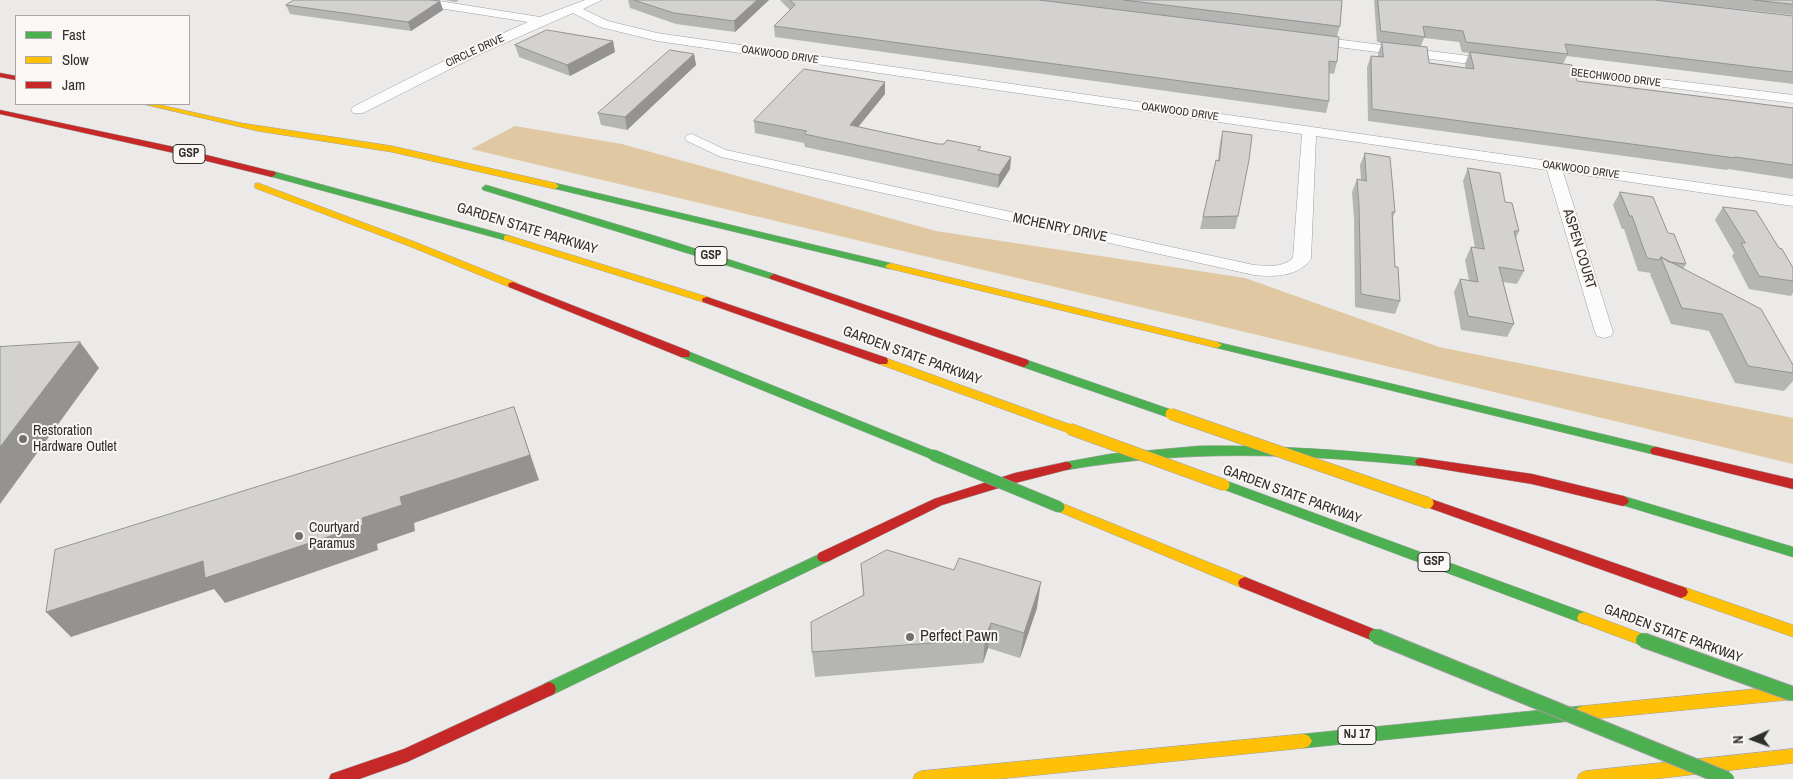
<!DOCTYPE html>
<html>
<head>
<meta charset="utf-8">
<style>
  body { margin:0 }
  #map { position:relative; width:1793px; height:779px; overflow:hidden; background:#ebeae8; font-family:"Archivo Narrow",sans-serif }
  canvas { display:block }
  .legend { position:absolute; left:15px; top:15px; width:175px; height:90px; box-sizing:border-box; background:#faf7f4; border:1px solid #a9a7a4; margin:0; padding:6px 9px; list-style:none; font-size:15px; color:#2f2f2d }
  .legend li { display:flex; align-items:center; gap:10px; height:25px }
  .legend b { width:25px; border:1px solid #a9a7a4 }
  .north { position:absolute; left:1728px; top:714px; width:50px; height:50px; -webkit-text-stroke:4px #faf7f4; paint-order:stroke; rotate:268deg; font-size:14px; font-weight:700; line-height:20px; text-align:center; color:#2f2f2d }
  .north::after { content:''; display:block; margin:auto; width:18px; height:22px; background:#2f2f2d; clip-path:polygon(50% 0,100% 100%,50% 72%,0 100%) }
</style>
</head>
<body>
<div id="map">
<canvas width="1793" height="779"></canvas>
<ul class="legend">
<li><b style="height:6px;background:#4caf50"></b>Fast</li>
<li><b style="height:6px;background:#ffc107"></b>Slow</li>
<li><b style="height:6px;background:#c62828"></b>Jam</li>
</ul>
<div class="north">N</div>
</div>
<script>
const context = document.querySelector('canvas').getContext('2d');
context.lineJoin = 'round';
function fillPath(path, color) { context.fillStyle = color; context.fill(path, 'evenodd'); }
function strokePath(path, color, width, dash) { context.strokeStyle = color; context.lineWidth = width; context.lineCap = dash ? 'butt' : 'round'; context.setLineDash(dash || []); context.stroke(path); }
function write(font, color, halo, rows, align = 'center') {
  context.font = font + ' "Archivo Narrow",sans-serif'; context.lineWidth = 4; context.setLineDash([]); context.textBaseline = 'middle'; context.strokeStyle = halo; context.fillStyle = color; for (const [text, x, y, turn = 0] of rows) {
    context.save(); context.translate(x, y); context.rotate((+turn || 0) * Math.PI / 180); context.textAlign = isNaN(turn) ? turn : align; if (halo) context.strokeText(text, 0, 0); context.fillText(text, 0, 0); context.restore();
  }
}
const forest = new Path2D(`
  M515,126L622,144L936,231L1245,278L1439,347L1793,418V464L1191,319L471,149Z`);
const street = new Path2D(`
  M401,0H433L540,17L585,0H602L583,9L608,21L657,33L1793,196V206L1563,172L1613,332L1611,336L1604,338L1597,336L1595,332L1547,170L1316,136L1311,259C1298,277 1274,277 1254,275L721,157L687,141L685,138L687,135L692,134L726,150L1254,265C1269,266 1282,268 1293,258L1302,134L657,41L600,27L573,13L480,54L363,113H353L351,110L353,107C411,77 469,48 528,22L407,3Z
  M1311,36L1493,59L1499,63L1493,67L1307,43L1305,40L1307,37Z
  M1547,65L1793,95V103L1542,72L1540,69Z`);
const fast = new Path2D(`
  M272,171L510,236L512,238L510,240H504L269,176L268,174Z
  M555,183L890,263L895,266L890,269L552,188V184Z
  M486,185L662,238L777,275L779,277L774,280L771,279L483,190L482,188Z
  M1217,342L1656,447L1660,448L1662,451L1660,454L1656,455L1213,347L1212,345Z
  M685,350L937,452L939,455L937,458H929L681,357L680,354Z
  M1024,359L1175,411L1177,414L1171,418L1167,417L1020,366L1019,363Z
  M1199,446C1273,445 1347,450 1421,458L1425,459L1427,462L1425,465L1421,466C1298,454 1189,449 1066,470L1062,469L1060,466L1062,463L1066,462L1110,454Z
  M1224,480L1589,614L1591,618L1589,622L1584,624L1220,488L1218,485L1220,482Z
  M1623,496L1793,547V557L1619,504L1617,501L1619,498Z
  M824,552L829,553L831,557L829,561L554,694L549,696L544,694L542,689L544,684Z
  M1582,706L1587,708L1590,713L1587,718L1582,720L1304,748L1299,746L1296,741L1299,736L1304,734Z`);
const slow = new Path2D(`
  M143,104H156L241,123L392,146L555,183L559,186L555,189L392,152L258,131Z
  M258,183L415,242L517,283L518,285L517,287H509L409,246L255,188V184Z
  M507,235L711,298L712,300L707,303L703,302L504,240V236Z
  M890,263L1217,342L1222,345L1217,348L887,268L885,266Z
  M883,357L1074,426L1076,429L1074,432H1066L879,364L878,361L879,358Z
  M1059,502L1250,579L1252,583L1250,587L1245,589L1240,587L1055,510L1053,507L1055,504Z
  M1681,586L1793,625V637L1676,596L1674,592L1676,588Z
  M1584,612L1648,636L1650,640L1648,644L1643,646L1579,622L1577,618L1579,614Z
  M1787,686L1793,690L1792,698L1787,700L1582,720L1577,718L1574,713L1577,708L1582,706Z
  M1304,734L1309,736L1312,741L1309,746L1304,748L998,779H913L915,774L921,771Z
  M1793,749V763L1654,779H1577L1579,774L1585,771Z`);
const jam = new Path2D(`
  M0,73L16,76V80L0,77Z
  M0,110L174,147L275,172L276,174L272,177L174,153L0,114Z
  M774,274L1028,360L1029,363L1024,367L1020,366L771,279L769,277Z
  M513,282L689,351L690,354L689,357H681L509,287L508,285L509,283Z
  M707,297L887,358L888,361L887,364H879L703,302L702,300L703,298Z
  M1656,447L1793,479V489L1652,454L1650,451L1652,448Z
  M1421,458L1532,474L1623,496L1627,498L1629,501L1627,504L1623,506L1532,484L1417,465L1415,462L1417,459Z
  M1066,462L1070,463L1072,466L1070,469L1015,483L942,505L829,561L824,562L819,561L817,557L819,553L934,499L1015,473Z
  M1428,498L1686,588L1688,592L1686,596L1681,598L1424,506L1422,503L1424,500Z
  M1245,577L1381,632L1383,636L1381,640L1376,642L1240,587L1238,583L1240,579Z
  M549,682L554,684L556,689L554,694L407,762L359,779H329L331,774L404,749Z`);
const fastBridgeFar1 = new Path2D(`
  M933,455L1059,507`);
const fastBridge = new Path2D(`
  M1376,636L1727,779
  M1643,640L1793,694`);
const slowBridge = new Path2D(`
  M1171,414L1428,503
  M1070,429L1224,485`);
const wall = new Path2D(`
  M445,0H459L456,2Z
  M628,0H769L735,32L676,24L630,8Z
  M780,0H1342L1340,26L1337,36V62L1334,74L1329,73V101L1326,113L775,37L774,26L790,10Z
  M1374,0H1793V15L1712,6L1793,16V84L1567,56L1563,64L1577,81L1793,108V179L1728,169L1727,170L1368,121L1367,67L1371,56H1378V53L1382,43L1377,42ZM1424,38L1459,42L1462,52L1469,53L1465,64L1466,68L1429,63L1421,46Z
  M440,1L443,10L411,31L290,14L286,5Z
  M613,41L615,52L570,76L519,57L515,45Z
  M694,54L696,65L627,130L601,125L598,113Z
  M885,94L858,127L938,144L980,151L1011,157L1010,169L998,188L805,147L804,143L755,133L754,121Z
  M1223,131L1238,216L1235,229H1200L1216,160H1218L1220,143Z
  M1365,153L1395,212L1393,217L1395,267L1400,301L1395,314L1355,307L1354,219L1352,192L1357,179L1361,180L1360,165Z
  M1468,168L1505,202L1519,231L1516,238L1524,271L1517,284L1503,282L1514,324L1507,337L1461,330L1454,292L1460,279L1469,280L1465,260L1471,247L1475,248L1463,181Z
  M1620,192L1668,233L1686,264L1683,269L1793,365V381L1784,391L1735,383L1709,331L1671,324L1650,274L1651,273L1638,271L1624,229H1622L1613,205Z
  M1723,207L1779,248L1793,268V293L1791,296L1749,289L1732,256L1734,253L1715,220Z
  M861,564L1037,608L1020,658L988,648L983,663L815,677L812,652L863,596Z`);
const shadedWall = new Path2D(`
  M757,0H769L735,32L734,21Z
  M440,1L443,10L411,31L408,22Z
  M613,41L615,52L570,76L567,65Z
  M694,54L696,65L627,130L625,117Z
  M885,82V94L850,137V125Z
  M1011,157L1010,169L998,188L999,175Z
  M80,342L99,368L0,504V447Z
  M514,407L539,480L414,523L415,531L377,544L378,550L225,603L214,589L71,637L46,612L203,561L362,518Z
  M1041,582L1037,608L1020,658L1024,633Z
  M991,623L988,648L983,663L985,639Z`);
const building = new Path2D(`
  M294,0H430L440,1L408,22L286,5Z
  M634,0H757L734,21L674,13Z
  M790,0H1039L1339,37L1337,62L1329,61V101L774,26L795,5Z
  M1124,0H1342L1340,26Z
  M1378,0H1655L1793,16V72L1565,44L1568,54L1466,42L1463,31L1423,26L1425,37L1381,31Z
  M1754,0H1793V4Z
  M547,30L613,41L567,65L515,45Z
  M1382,42L1427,47L1429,63L1474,69L1470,52L1572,65L1577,81L1793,108V165L1735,157V158L1372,109L1371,56L1383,57Z
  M670,50L694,54L625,117L598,113Z
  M804,69L885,82L850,125L938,144H944L947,140L981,147L978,150L1011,157L999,175L804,134L807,131L754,121Z
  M1223,131L1252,135L1249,160L1238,216L1203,217L1216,160L1219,161Z
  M1365,153L1390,157L1395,212H1392L1395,267H1398L1400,301L1361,294L1359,206L1357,179L1366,181Z
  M1468,168L1500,173L1505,202L1512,203L1519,231H1514L1524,271L1499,267L1514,324L1468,316L1460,279L1478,282L1471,247L1484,249Z
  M1620,192L1653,197L1668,233L1674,234L1686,264L1669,262L1661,257L1659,260L1647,258L1632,216H1630Z
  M1723,207L1756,211L1779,248L1782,249L1793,268V281L1759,276L1741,243H1745Z
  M1661,257L1761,309L1793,365V373L1748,366L1722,314L1682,308Z
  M80,342L0,447V347Z
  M514,407L530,455L400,497L402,505L362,518L363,525L205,578L203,561L46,612L55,550Z
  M887,550L954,570L959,558L1041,582L1024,633L991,623L985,639L812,652L811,622L864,595L861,564Z`);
const markers = [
  [23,439,5,"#71706e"],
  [299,536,5,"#71706e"],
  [910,637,5,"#71706e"]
];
const farStreetnames = [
  ["CIRCLE DRIVE",475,51,-25],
  ["OAKWOOD DRIVE",780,55,8],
  ["BEECHWOOD DRIVE",1616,78,7],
  ["OAKWOOD DRIVE",1180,112,8],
  ["OAKWOOD DRIVE",1581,170,8]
];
const shields = [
  [189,154,32],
  [711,256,32],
  [1434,562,32],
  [1357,735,38]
];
const shieldNames = [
  ["GSP",189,154],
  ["GSP",711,256],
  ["GSP",1434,562],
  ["NJ 17",1357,735]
];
const streetNames = [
  ["MCHENRY DRIVE",1060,228,12],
  ["GARDEN STATE PARKWAY",527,229,17],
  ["ASPEN COURT",1579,249,73],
  ["GARDEN STATE PARKWAY",912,356,20],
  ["GARDEN STATE PARKWAY",1292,495,20],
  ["GARDEN STATE PARKWAY",1673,634,20]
];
const poiNames = [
  ["Restoration",33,431],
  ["Hardware Outlet",33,447],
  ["Courtyard",309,528],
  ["Paramus",309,544]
];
const nearPoinames = [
  ["Perfect Pawn",920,637]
];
fillPath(forest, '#e0c8a2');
strokePath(street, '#9f9e9d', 1);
strokePath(fast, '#9f9e9d', 1);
strokePath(slow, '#9f9e9d', 1);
strokePath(jam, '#9f9e9d', 1);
fillPath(street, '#fcfcfc');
fillPath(fast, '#4caf50');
fillPath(slow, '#ffc107');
fillPath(jam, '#c62828');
strokePath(fastBridgeFar1, '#9f9e9d', 12, []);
strokePath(fastBridge, '#9f9e9d', 16, []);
strokePath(slowBridge, '#9f9e9d', 12, []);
strokePath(fastBridgeFar1, '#4caf50', 11);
strokePath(fastBridge, '#4caf50', 14);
strokePath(slowBridge, '#ffc107', 11);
fillPath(wall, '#b5b5b4');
fillPath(shadedWall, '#949392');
fillPath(building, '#d3d2d1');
strokePath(building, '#949392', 1);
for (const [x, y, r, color] of markers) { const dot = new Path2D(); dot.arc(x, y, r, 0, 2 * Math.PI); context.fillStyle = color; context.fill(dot); strokePath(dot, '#faf7f4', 2); }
write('11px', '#2f2f2d', '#faf7f4', farStreetnames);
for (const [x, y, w] of shields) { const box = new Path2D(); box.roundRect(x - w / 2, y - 9.5, w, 19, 4); context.fillStyle = '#faf7f4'; context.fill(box); strokePath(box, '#2f2f2d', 1); }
write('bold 12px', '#2f2f2d', null, shieldNames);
write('14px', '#2f2f2d', '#faf7f4', streetNames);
write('14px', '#2f2f2d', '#faf7f4', poiNames, 'left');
write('16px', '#2f2f2d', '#faf7f4', nearPoinames, 'left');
</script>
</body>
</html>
